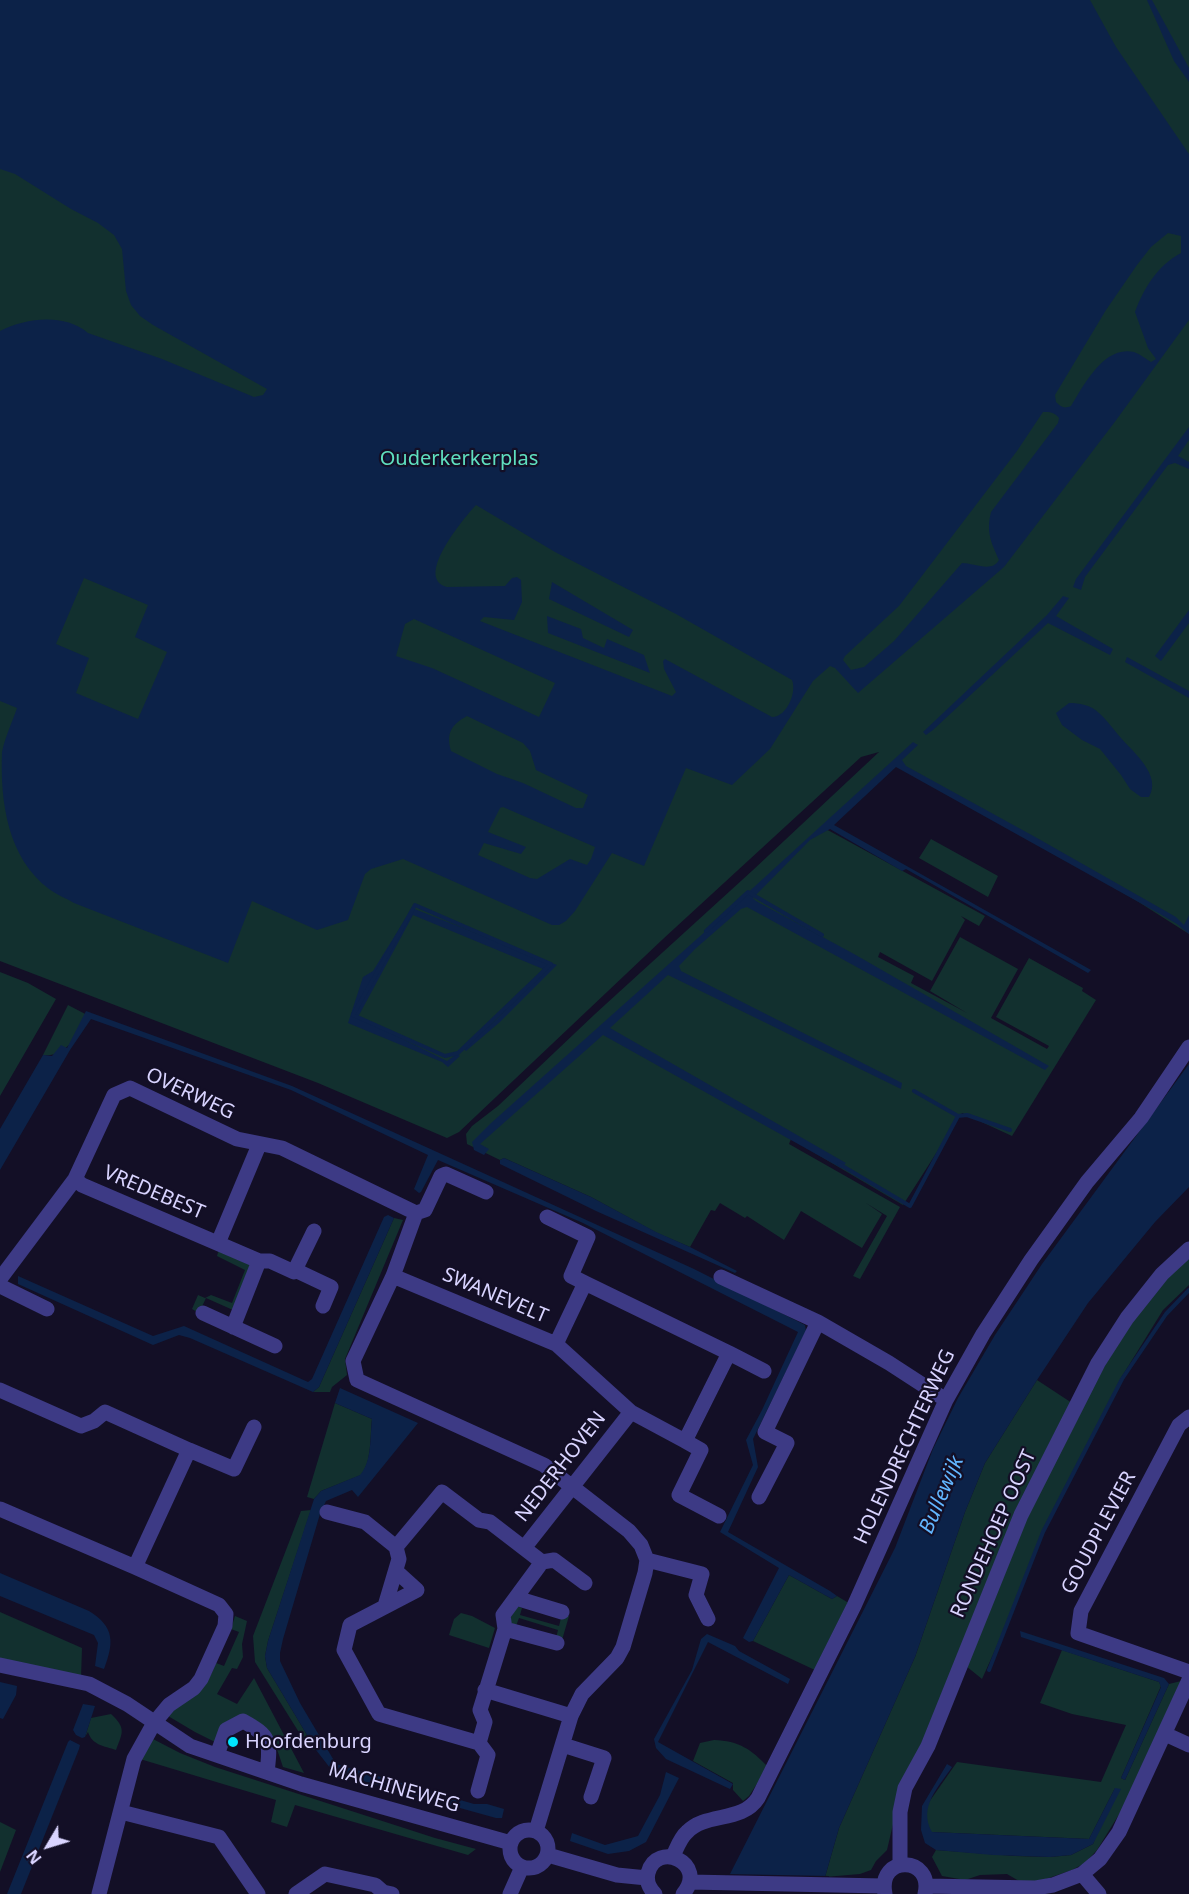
<!DOCTYPE html>
<html>
<head>
<meta charset="utf-8">
<style>
  body { margin:0 }
  #map { position:relative; width:1189px; height:1894px; overflow:hidden; background:#130f26; font-family:"Noto Sans",sans-serif }
  canvas { display:block }
  .north { position:absolute; left:18px; top:1816px; width:60px; height:60px; -webkit-text-stroke:4px #130f26; paint-order:stroke; rotate:232deg; font-size:16px; font-weight:700; line-height:24px; text-align:center; color:#d9d4ff }
  .north::after { content:''; display:block; margin:auto; width:21px; height:27px; background:#d9d4ff; clip-path:polygon(50% 0,100% 100%,50% 72%,0 100%) }
</style>
</head>
<body>
<div id="map">
<canvas width="1189" height="1894"></canvas>
<div class="north">N</div>
</div>
<script>
const context = document.querySelector('canvas').getContext('2d');
context.lineJoin = 'round';
function fillPath(path, color) { context.fillStyle = color; context.fill(path, 'evenodd'); }
function strokePath(path, color, width, dash) { context.strokeStyle = color; context.lineWidth = width; context.lineCap = dash ? 'butt' : 'round'; context.setLineDash(dash || []); context.stroke(path); }
function write(font, color, halo, rows, align = 'center') {
  context.font = font + ' "Noto Sans",sans-serif'; context.lineWidth = 4.5; context.setLineDash([]); context.textBaseline = 'middle'; context.strokeStyle = halo; context.fillStyle = color; for (const [text, x, y, turn = 0] of rows) {
    context.save(); context.translate(x, y); context.rotate((+turn || 0) * Math.PI / 180); context.textAlign = isNaN(turn) ? turn : align; if (halo) context.strokeText(text, 0, 0); context.fillText(text, 0, 0); context.restore();
  }
}
const green = new Path2D(`
  M0,0H1189V934L1137,901L896,763L824,828L985,916L979,926L961,916L965,920L932,981L880,952L878,957L914,976L911,983L967,1013L930,991L960,937L1018,969L991,1018L1047,1049L1049,1046L996,1017L1029,958L1083,988L1082,991L1096,1000L1012,1136L962,1113L903,1205L791,1139L789,1144L900,1207L860,1279L853,1276L887,1216L866,1203L882,1214L862,1248L801,1211L784,1240L747,1216L745,1218L720,1203L715,1211L711,1210L690,1247L657,1233L591,1197L504,1158L500,1160L467,1144L466,1134L472,1126L498,1106L595,1014L753,870L879,752L861,757L663,939L459,1132L447,1138L318,1083L0,961Z
  M931,839L998,876L988,897L919,858Z
  M0,972L28,983L56,999L0,1096Z
  M68,1005L91,1017C78,1033 66,1058 43,1055Z
  M394,1218L403,1220L345,1359L347,1375L332,1387L330,1392H313L319,1387Z
  M219,1249L249,1264L251,1267L233,1310L206,1298L199,1313L192,1309L198,1295L205,1298L211,1295L232,1303L245,1270L217,1256Z
  M1189,1256V1285L1163,1310L1121,1378L1043,1532L1005,1628L982,1679L966,1666L1026,1519L1099,1374L1142,1307L1164,1279Z
  M1037,1380L1072,1403L894,1820L887,1850L876,1861L871,1870L860,1874L825,1877L839,1828L915,1657L965,1512L985,1463Z
  M335,1403L372,1419C370,1436 372,1462 361,1475L321,1491L314,1499L307,1497Z
  M311,1510L268,1641L265,1656L267,1668L316,1750H310L255,1662L253,1636L301,1511Z
  M789,1575L832,1599L837,1596L852,1605L817,1671L753,1641Z
  M517,1606L522,1608L520,1615L559,1626L562,1614L569,1616L562,1640L556,1638L558,1630L519,1618L516,1626L508,1622Z
  M0,1612L82,1648L81,1678L0,1664Z
  M461,1613L472,1616L495,1628L489,1648L449,1635L454,1619Z
  M235,1616L247,1621L242,1644L243,1657L237,1669L232,1668L217,1694L237,1704L254,1678L304,1773L283,1767C272,1731 269,1733 236,1717C223,1722 220,1728 215,1742L195,1732L163,1713C190,1697 204,1694 216,1663L224,1666L239,1632L231,1629Z
  M1062,1650L1159,1682L1161,1686L1121,1778L1125,1780L1169,1684L1181,1681L1126,1803L1097,1850L1085,1863L1072,1870L1040,1881H1019L1007,1874L980,1875L965,1880L942,1876L932,1857L936,1850L1015,1856L1050,1857L1071,1855L1093,1844L1115,1788L1089,1839L931,1832L927,1823V1805L957,1762L1101,1782L1126,1725L1072,1714L1040,1703Z
  M111,1714C126,1728 123,1732 116,1750C104,1746 92,1745 88,1732L85,1737L91,1718Z
  M151,1738L180,1753L215,1767L435,1838L476,1849L468,1855L295,1805L287,1827L271,1822L276,1800L140,1759Z
  M714,1740C739,1741 751,1749 768,1767L749,1796L743,1801L733,1790V1783L693,1761L700,1743Z
  M0,1822L16,1830L0,1872Z`);
const water = new Path2D(`
  M0,0H1090L1116,47L1189,154V320L1114,423L1004,567L858,693L835,668L830,666L813,681L770,749L732,785L686,768L644,866L612,853L575,911L566,921L559,925H552L403,859L371,869L365,874L348,920L317,930L252,901L228,963L74,903C66,898 57,895 49,889C8,858 0,803 2,752C5,737 12,723 17,708L0,701V331C26,318 64,313 88,333L162,359L254,397L263,395L267,389L153,325L140,316L131,305L126,291L122,249L114,235L98,223L71,209L15,174L0,169ZM1168,233L1181,236V253C1157,266 1144,288 1135,312L1148,348L1156,359L1151,362C1146,359 1140,354 1134,352C1104,345 1084,385 1071,406C1064,409 1061,407 1056,402L1055,395L1106,310L1137,265L1151,247ZM1043,412C1050,412 1054,412 1059,418L1058,423L991,512C986,532 991,542 999,560C992,573 974,563 962,563L894,641L864,667L851,670L843,660L845,656L899,606L1017,451ZM476,505L555,552L676,614L792,680C797,692 787,717 772,717L665,659L663,661L664,669L676,692L672,696L480,621L484,617L514,620L522,602L521,580L517,577L512,578L505,586L447,587C413,578 465,517 476,505ZM84,578L148,605L135,637L167,652L138,719L76,693L89,658L56,644ZM414,619L555,683L539,717L432,668L396,656L405,624ZM467,716L523,743L530,751L536,770L588,795L583,808H576L523,783L497,774L451,751C446,733 451,725 467,716ZM503,807L595,847L591,859L587,865L570,859L537,879L530,878L478,855L484,843L521,854L526,847L488,832L500,808Z
  M1147,0H1152L1189,68V82L1174,61Z
  M1189,427V440L1178,456L1189,462V469L1175,463L1168,465L1085,577L1081,590L1073,587L1076,579Z
  M552,582L633,630L629,637L549,599Z
  M1063,596L1069,598L1056,616L1113,649L1110,655L1048,623L933,730L926,735L923,732L1047,615Z
  M1189,610V623L1161,661L1155,656Z
  M547,616L581,629L583,638L604,648L607,639L644,655L650,673L548,633Z
  M1127,657L1189,691V698L1125,662Z
  M1069,703C1079,703 1091,705 1099,713C1107,720 1114,730 1121,738C1133,752 1162,775 1149,797H1141L1130,789L1121,775L1100,749L1082,740L1062,725L1056,713Z
  M913,742L918,745L902,760L906,766L1037,838L1176,917L1184,925L1189,915V934L1177,924L1160,914L896,767L834,825L1091,970L1088,973L906,869L902,871L830,829L810,840L753,898L756,901L854,954L1049,1066L1045,1070L747,907L741,909L695,949L679,966L681,971L902,1083L901,1089L668,975L610,1028L846,1163L841,1168L603,1035L480,1144L489,1149L484,1155L474,1150L472,1142L490,1124L708,929Z
  M412,908L557,965L500,1022L466,1051L463,1048L497,1019L543,969L413,915L358,1017L447,1061L457,1054L460,1056L448,1067L442,1062L348,1023L363,977L373,971Z
  M86,1011L292,1086L694,1269L805,1325L806,1331L753,1439L758,1467L728,1532L830,1591L837,1596L832,1599L789,1575L753,1641L749,1642L743,1638L779,1568L720,1532L753,1465L746,1440L762,1410L798,1332L583,1223L438,1160L421,1192L419,1193L414,1189L428,1155L291,1090L91,1019L70,1050L0,1170V1129L43,1055L52,1056L61,1045L67,1048Z
  M1189,1064V1187L1155,1222L1088,1303L1037,1380L985,1463L965,1512L915,1657L839,1828L825,1877L723,1894L729,1876L895,1548L933,1449L958,1398L995,1335L1042,1264Z
  M504,1158L591,1197L656,1232L690,1247L737,1271L735,1273L596,1211L500,1164V1160Z
  M388,1215L394,1218L319,1387L313,1392L190,1338L179,1335L153,1345L18,1284V1276L153,1336L184,1326L308,1382L312,1379L384,1217Z
  M340,1388L418,1423L358,1497L352,1490L326,1501L320,1514L283,1639L280,1653V1661L300,1703L336,1764L474,1804H487L504,1809L502,1818H496L334,1773L316,1750L267,1668L265,1656L268,1641L314,1499L321,1491L360,1475C372,1462 370,1437 372,1419L335,1403Z
  M0,1573L89,1611C115,1627 114,1643 104,1669L95,1666L98,1643L94,1635L0,1596Z
  M1020,1631L1164,1678L1169,1684L1125,1780L1121,1778L1161,1687L1159,1682L1021,1637Z
  M707,1634L735,1646L739,1651L790,1679L788,1684L708,1642L658,1742L733,1784L730,1789L666,1759L656,1748L654,1739L692,1670L701,1639Z
  M0,1682L17,1686L16,1695L3,1719L0,1718Z
  M83,1704L95,1706L85,1737L82,1738L76,1735L73,1730Z
  M70,1740L80,1745L79,1749L21,1894H7L68,1742Z
  M947,1764L952,1767C938,1788 918,1807 932,1832L1089,1839L1115,1788L1121,1789L1093,1844L1071,1855L1050,1857L993,1855L936,1850L925,1843L921,1830L922,1806Z
  M666,1772L679,1778L646,1842L629,1851L608,1854L570,1841L572,1833L605,1845L638,1836L660,1795Z`);
const pier = new Path2D(`
  M726,1874L829,1876L831,1894H720Z`);
const stream = new Path2D(`
  M415,905L551,964L458,1053L445,1056L353,1015Z
  M706,931L748,892L822,935
  M914,1091L958,1116L967,1115L1010,1130
  M839,1164L910,1206L958,1116
  M989,1670L1043,1532L1122,1379L1166,1314L1189,1290`);
const minor = new Path2D(`
  M75,1179L82,1185L259,1261H270L294,1272L314,1231
  M486,1192L446,1174L441,1176L425,1210L416,1213L393,1276L353,1361L357,1380L544,1465L629,1531L641,1545L647,1560L645,1573L623,1647L617,1658L582,1694L571,1716L536,1831
  M218,1243L259,1145
  M295,1270L331,1287L323,1306
  M393,1276L556,1344L585,1283L571,1276L588,1237L547,1217
  M721,1277L818,1322L889,1363L946,1400
  M0,1279L75,1179L114,1095L130,1088L237,1139L282,1148L416,1213
  M0,1286L47,1309
  M203,1313L275,1346
  M233,1327L259,1261
  M556,1344L631,1412
  M729,1353L764,1371
  M0,1390L81,1426L94,1421L105,1412L189,1450
  M1189,1417L1179,1425L1081,1611L1078,1633L1189,1672
  M685,1441L701,1450L679,1495L719,1516
  M759,1497L787,1443L765,1432L818,1322
  M0,1509L135,1567L219,1605L226,1614L225,1626L201,1679L194,1688L169,1705L154,1723L134,1759L99,1894
  M327,1512L365,1522L396,1547L399,1559L385,1606
  M396,1547L442,1492L479,1520L490,1522L542,1562L554,1560L585,1583
  M524,1548L631,1412L685,1441L729,1353L585,1283
  M647,1560L702,1574L696,1595L708,1619
  M135,1567L189,1450L234,1469L254,1427
  M396,1571L417,1590L350,1625L344,1650L379,1714L479,1743
  M516,1598L562,1612
  M505,1629L557,1643
  M0,1665L89,1684L127,1704L190,1746L301,1784L511,1843
  M485,1690L571,1716
  M1165,1734L1189,1745
  M563,1745L604,1758L591,1797
  M217,1755L226,1730L243,1721C270,1736 271,1741 267,1772
  M478,1791L488,1755L479,1743L485,1722L480,1710L505,1629L503,1615L542,1562
  M121,1812L219,1837L258,1894
  M510 1849a19 19 0 1 1 38 0a19 19 0 1 1-38 0Z
  M548,1855L617,1875L647,1878
  M673,1856C677,1848 680,1838 687,1832C706,1812 742,1823 758,1798L854,1606L946,1400L983,1334L1031,1260L1087,1182L1141,1118L1189,1047
  M900,1865V1812L905,1788L928,1746L1021,1515L1098,1363L1127,1318L1162,1274L1189,1249
  M1082,1874L1099,1894
  M690,1882L883,1886
  M926,1886L1036,1888L1053,1885L1082,1874L1100,1859L1119,1832L1189,1680
  M296,1894L325,1874L375,1885L383,1892L392,1894
  M510,1894L522,1867
  M655,1894C649,1888 646,1881 648,1873C656,1840 709,1863 683,1894
  M885,1894C877,1854 934,1856 925,1894`);
const markers = [
  [233,1742,6,"#00e5ff"]
];
const parkNames = [
  ["Ouderkerkerplas",459,459]
];
const streetNames = [
  ["OVERWEG",190,1094,25],
  ["VREDEBEST",154,1193,23],
  ["SWANEVELT",495,1296,23],
  ["HOLENDRECHTERWEG",905,1447,-65],
  ["NEDERHOVEN",561,1467,-52],
  ["GOUDPLEVIER",1099,1533,-62],
  ["RONDEHOEP OOST",994,1534,-66],
  ["MACHINEWEG",394,1788,16]
];
const poiNames = [
  ["Hoofdenburg",245,1742]
];
const waterNames = [
  ["Bullewijk",942,1495,-67]
];
fillPath(green, '#12302f');
fillPath(water, '#0c2248');
fillPath(pier, '#130f26');
strokePath(stream, '#0c2248', 4);
strokePath(minor, '#3d3a85', 15);
for (const [x, y, r, color] of markers) { const dot = new Path2D(); dot.arc(x, y, r, 0, 2 * Math.PI); context.fillStyle = color; context.fill(dot); strokePath(dot, '#130f26', 2); }
write('20px', '#5fe0c0', '#130f26', parkNames);
write('20px', '#d9d4ff', '#130f26', streetNames);
write('20px', '#d9d4ff', '#130f26', poiNames, 'left');
write('italic 21px', '#62b6ff', '#130f26', waterNames);
</script>
</body>
</html>
